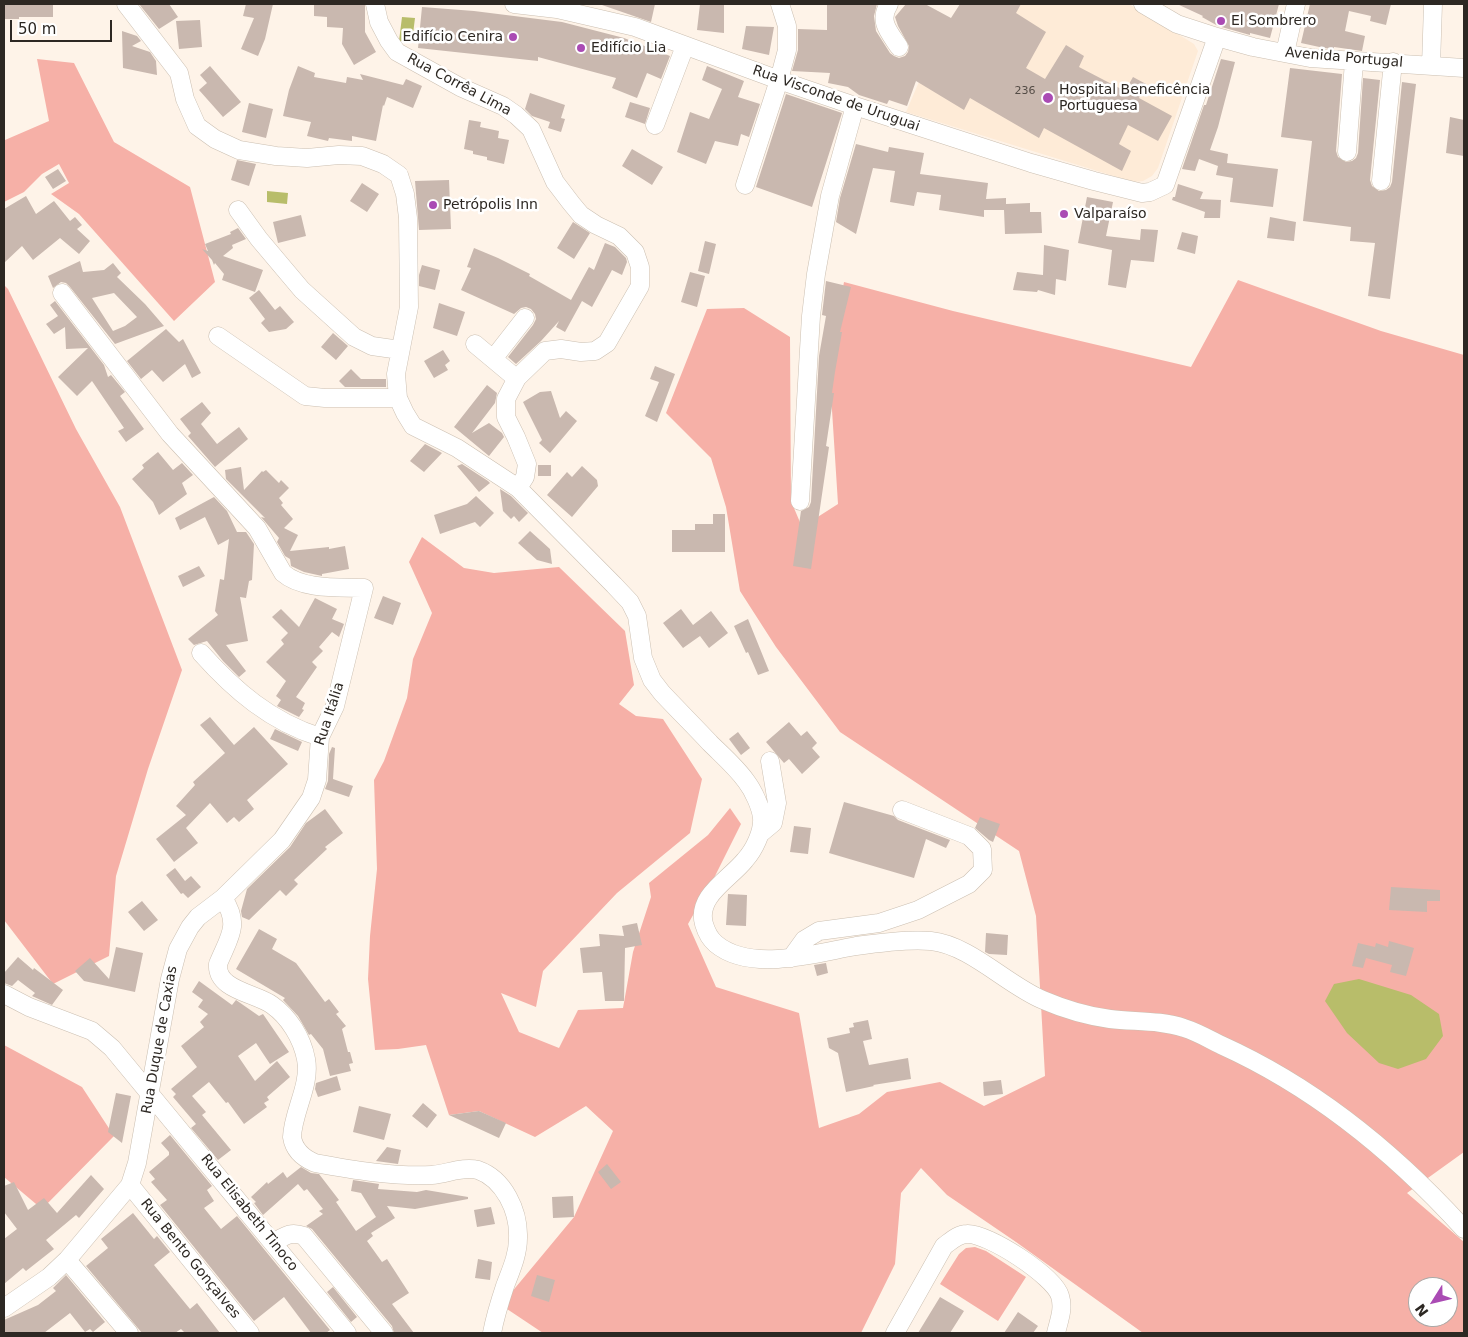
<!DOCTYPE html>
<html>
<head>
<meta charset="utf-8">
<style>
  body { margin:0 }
  #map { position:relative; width:1468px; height:1337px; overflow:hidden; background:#fef3e8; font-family:"DejaVu Sans",sans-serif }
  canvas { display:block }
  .frame { position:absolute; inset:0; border:5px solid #2d2823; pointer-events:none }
  .north { position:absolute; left:1408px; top:1277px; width:50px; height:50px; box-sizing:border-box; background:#fff; border:1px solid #aba9a7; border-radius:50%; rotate:234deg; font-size:14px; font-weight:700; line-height:20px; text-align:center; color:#2d2823 }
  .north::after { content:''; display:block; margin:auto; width:18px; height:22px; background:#aa4bb4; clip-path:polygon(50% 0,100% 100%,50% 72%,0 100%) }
  .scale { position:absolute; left:10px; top:20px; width:102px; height:22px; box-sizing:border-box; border:2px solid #2d2823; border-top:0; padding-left:6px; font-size:15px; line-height:18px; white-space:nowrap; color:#2d2823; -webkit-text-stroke:4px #fff; paint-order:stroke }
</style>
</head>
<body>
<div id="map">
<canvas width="1468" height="1337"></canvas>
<div class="frame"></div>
<div class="north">N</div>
<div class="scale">50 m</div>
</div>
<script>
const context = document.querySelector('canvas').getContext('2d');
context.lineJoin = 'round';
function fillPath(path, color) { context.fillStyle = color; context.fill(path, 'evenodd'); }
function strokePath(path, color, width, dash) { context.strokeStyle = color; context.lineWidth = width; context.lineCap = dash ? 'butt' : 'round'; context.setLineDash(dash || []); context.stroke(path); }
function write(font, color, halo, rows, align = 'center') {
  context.font = font + ' "DejaVu Sans",sans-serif'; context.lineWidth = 5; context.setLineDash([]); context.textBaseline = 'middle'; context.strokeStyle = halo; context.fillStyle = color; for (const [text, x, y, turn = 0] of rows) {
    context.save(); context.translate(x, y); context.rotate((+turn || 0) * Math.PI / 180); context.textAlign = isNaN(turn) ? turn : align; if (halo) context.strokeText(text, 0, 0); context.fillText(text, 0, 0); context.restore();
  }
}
const built = new Path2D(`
  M960,4H1129L1194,44L1198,51L1158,168L1152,176L1143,181L1133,182L906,112L934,47Z`);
const green = new Path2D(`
  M37,59L74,63L114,142L190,187L215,282L174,321L79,214L51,194L69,183L59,164L42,174L24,192L4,202V136L5,140L49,121Z
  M1238,280L1381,331L1464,355V1152L1407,1193L1464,1242V1333H1143L1016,1242L947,1195L921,1168L901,1193L895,1264L861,1333H543L501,1305L574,1217L613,1131L586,1106L535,1137L479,1111L449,1115L426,1045L398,1049L375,1050L368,979L370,936L377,869L374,780L384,761L407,698L413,659L432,613L409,562L422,537L464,568L494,573L559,567L625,631L634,685L619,704L636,716L663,719L702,779L690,833L617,893L543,971L536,1007L501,993L519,1032L559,1048L578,1010L623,1008L633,952L651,897L649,883L708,835L730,808L741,824L714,878L688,924L716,987L799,1013L819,1128L859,1114L887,1092L940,1082L984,1106L1045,1076L1036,916L1019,851L840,732L776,647L740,591L726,507L711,458L666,413L707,309L744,308L790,337L791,501L802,527L838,504L829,363L844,282L953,311L1191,367ZM1418,1287H1448V1317H1418Z
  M4,285L8,289L76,429L120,507L182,670L148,769L116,876L109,956L53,984L4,920Z
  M4,1045L82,1087L114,1136L42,1209L4,1177Z
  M975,1247L986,1251L1026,1277L998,1321L940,1284L959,1254L966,1248Z`);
const water = new Path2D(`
  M402,17L415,18L412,42L399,41Z
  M267,191L288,193L287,204L267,202Z
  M1359,979L1411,995L1439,1014L1443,1036L1426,1059L1398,1069L1379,1063L1347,1033L1325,1001L1334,984Z`);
const building = new Path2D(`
  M4,4H53V17H19V19H4Z
  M139,4H169L178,17L159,29Z
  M246,4H273L265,39L258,56L241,49L254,18L243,16Z
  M314,4H365V32L376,52L354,65L342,44L343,28L327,27V17L314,16Z
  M603,4H655L651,22L602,5Z
  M700,4H724V33L697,30Z
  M827,4H877L874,16L876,31L890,53L894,56L899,58L905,56L908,52L909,46L898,26L895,17L906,4H925L951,18L960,4H1021L1016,13L1046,32L1026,68L1045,79L1066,45L1084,56L1079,67L1125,91L1133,77L1146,84L1139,98L1172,116L1158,141L1128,125L1119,144L1131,151L1122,171L1044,128L1039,138L970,98L964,110L916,81L907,106L889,100L887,104L859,95L848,87L828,83L830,73L792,71L798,50V29L827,30Z
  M1177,4H1279L1270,38L1250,33V35L1218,26L1202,17L1203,16Z
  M1310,4H1391L1386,25L1370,21L1371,16L1349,11L1345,31L1365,36L1362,51L1334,47V49L1324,48L1301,43Z
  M422,7L474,11L562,22L624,38L670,56L661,79L647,73L637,98L612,88L616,78L538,57V61L418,48Z
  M200,20L202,47L179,49L176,21Z
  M746,26L774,27L769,55L742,49Z
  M122,31L137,36L141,41L132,46L150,52L156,61L157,75L123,68Z
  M1221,59L1235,62L1218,127L1210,150L1228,154L1227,163L1278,169L1273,207L1230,202L1233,178L1216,175L1218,166L1199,159L1195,171L1182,169L1204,105H1206Z
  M210,66L241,102L223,117L199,90L207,83L200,75Z
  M298,66L315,73L314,77L346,83L347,77L363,80L360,74L403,85L406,79L422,86L413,108L387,97L384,106L383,105L376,141L352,136V141L329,138L328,141L307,136L311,122L283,116L289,90Z
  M707,66L744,81L738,97L760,104L749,137L741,134L738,146L715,141L706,164L677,152L690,112L709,119L722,89L702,80Z
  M1290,68L1342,74L1336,151L1338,157L1346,162L1352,161L1356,158L1358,153L1363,78L1380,80L1370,180L1372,186L1379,191L1386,190L1390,187L1392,182L1402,82L1416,84L1390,299L1368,296L1375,243L1350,241L1351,227L1303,221L1312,141L1281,137Z
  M530,93L565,105L561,118L565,119L561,132L548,128L550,122L532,116L525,109Z
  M786,94L842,113L812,207L756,187Z
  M630,102L650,108L645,124L625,117Z
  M249,103L273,109L266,138L242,132Z
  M1450,117L1464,120V156L1446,153Z
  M469,120L481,122L480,127L499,131L498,138L509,140L504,164L487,160V157L473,154V151L464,149Z
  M856,144L888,152L889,147L924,153L920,174L988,183L986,199L1006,198V204L1030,203V212H1041L1042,233L1005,234L1004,210H984V217L939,210L941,195L917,192L914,206L890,202L895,171L873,168L856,234L836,222L840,198Z
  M632,149L663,167L652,185L622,166Z
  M237,160L256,164L249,186L231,180Z
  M58,169L66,181L53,189L45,177Z
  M449,180L451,229L419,230L415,181Z
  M362,183L379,194L367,212L350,201Z
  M1178,184L1203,192L1200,199L1221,200L1220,218H1204L1205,212L1172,200L1173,197H1175Z
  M26,196L36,214L54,201L70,221L75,217L82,225L77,229L90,241L79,254L60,238L33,260L22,246L4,263V209Z
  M1087,197L1113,202L1106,236L1140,240L1141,229L1158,230L1154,262L1131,260L1126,288L1108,285L1112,250L1078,243Z
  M301,215L306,236L278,243L273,222Z
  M1270,217L1296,222L1294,241L1267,238Z
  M573,222L590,233L574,259L557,248Z
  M238,228L246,239L232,245L233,248L223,256L263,270L255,292L222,280L224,274L215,263L214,265L212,260L202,249L208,251L205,244L231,234L230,232Z
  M1182,232L1198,236L1195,254L1177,249Z
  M705,241L716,244L709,274L698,271Z
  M605,243L615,247L626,258L627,262L622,275L612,270L592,307L582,301L565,332L556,327L559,321L541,341L516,364L508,357L533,325L536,319L535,314L531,309L526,307L521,308L514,314L461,290L471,268L467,267L474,248L498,258L530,274L529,276L571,300L589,267L594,270Z
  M1044,245L1069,250L1066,281L1056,279L1055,295L1038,290L1037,292L1013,290L1017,272L1043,275Z
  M80,261L83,272L104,270L113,263L121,273L117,277L145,304L164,326L115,344L70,287L66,283L61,282L53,288L48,276ZM114,293L137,317L125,326L113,331L92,298Z
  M422,265L440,270L435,290L419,286V275Z
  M690,272L705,276L697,307L681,302Z
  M826,281L851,287L840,332H842L835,372L832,393H834L826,446L829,447L811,569L793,566L801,511L809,507L811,502L819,356L826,316L822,315Z
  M259,290L275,310L280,306L294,322L286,329L269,332L261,323L265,319L249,298Z
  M55,301L104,365L108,377L111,375L125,392L120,396L144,429L126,442L118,431L124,428L92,381L77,396L58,377L88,348L66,349L65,327L54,334L46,324L58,316L50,305Z
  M439,303L465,312L457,336L433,328Z
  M166,329L179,342L183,339L201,373L192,378L185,364L163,382L152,370L141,379L127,361Z
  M333,333L348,346L336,360L321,347Z
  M443,350L450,361L445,365L448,370L434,378L424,361Z
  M655,366L675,374L657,422L645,416L659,382L650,379Z
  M351,369L361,379H386V387H345L339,381Z
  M487,385L497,393L495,403L472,433L489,423L502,433L504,437L489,456L454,427Z
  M551,391L560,418L566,411L577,421L550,453L539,443L542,440L523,402L540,392Z
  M202,402L211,413L201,424L217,444L239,427L248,439L215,467L188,436L191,433L180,419Z
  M425,444L442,453L424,472L410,461Z
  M158,452L173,470L182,463L193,475L182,483L187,494L159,515L153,502L132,479L144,468L142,465Z
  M462,464L488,481L490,483L479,492L457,466Z
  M538,465H551V476H538Z
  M582,466L597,480L598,486L572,517L547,495L567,472L572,477Z
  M241,467L244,490L262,471L263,472L266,470L279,483L281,480L289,488L279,498L283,503L281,505L293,519L284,528L298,535L290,551L329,547V549L345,546L349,569L322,574V576L304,572L291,566L290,559L285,556L277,542L279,538L261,517L265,518L226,479L225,470Z
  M500,489L511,496L528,513L519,522L514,516L511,519L503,511Z
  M476,496L494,513L480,527L475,522L440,534L434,515L467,504Z
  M214,497L227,511L237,532H246L254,544L252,580L249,581L246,598L240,597L248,641L226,645L246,671L239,677L223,661L207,641L194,645L188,639L218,615L215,611L220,579L224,580L229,539L218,545L205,517L180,530L175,518Z
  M713,514H725V552H672V530H695V524H713Z
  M530,531L550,549L552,564L537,560L518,543Z
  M199,566L205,576L183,587L178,576Z
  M383,596L401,603L393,625L374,618Z
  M315,598L337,609L332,619L344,624L339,637L332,632L319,647L323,651L312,662L317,667L296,697L305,703L302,709L304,710L299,717L277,706L281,700L276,696L286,681L266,662L284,644L281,640L288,633L272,617L281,609L299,627Z
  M681,609L693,625L711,611L728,633L709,648L700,636L683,648L663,623Z
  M748,619L769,671L758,675L748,652L746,653L734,626Z
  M210,717L234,745L254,727L288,764L247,800L254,809L239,822L234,817L227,823L210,803L186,828L198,843L174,862L156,839L186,815L176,806L195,785L193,782L225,753L200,725Z
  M789,722L801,736L807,731L817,743L812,748L820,757L802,774L789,759L784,763L766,742Z
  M275,729L302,742L298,751L270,739Z
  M738,732L750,748L741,755L729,739Z
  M332,747L335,748L333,779L353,786L349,797L325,789L328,781L329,754Z
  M844,802L894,816L898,820L950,840L946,848L926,839L914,878L829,853Z
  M325,809L343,833L325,847L327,849L294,880L298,884L286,896L280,890L249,920L242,917L241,911L247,889L290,847L306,823Z
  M980,817L1000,824L993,842L989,840L975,828Z
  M794,826L811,828L808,854L790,852Z
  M175,868L185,881L191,876L201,887L188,898L183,893L181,894L166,875Z
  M1391,887L1440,890V901H1427V912L1389,910Z
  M728,894L747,895L746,926L726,925Z
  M142,901L158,920L144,931L128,912Z
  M637,923L642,945L625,948L624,1001H605L602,972L583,973L580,948L600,946L599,934L624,936L622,926Z
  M259,929L277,939L272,949L296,963L325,1002L329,999L339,1012L336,1014L346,1026L342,1029L348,1052H350L353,1063L349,1064L351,1071L330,1076L323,1049L311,1034L309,1035L298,1016L283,1000L285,998L236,969Z
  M986,933L1008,935L1007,955L989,954L985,952Z
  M1389,941L1414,948L1406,976L1390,972L1392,965L1366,958L1363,968L1352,966L1358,943L1375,947L1376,943L1388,947Z
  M116,947L143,953L135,992L84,981L75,971L90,958L109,979Z
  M18,957L33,970L34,968L63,990L52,1005L32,996L35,993L18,980L12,986L4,983V973Z
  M826,963L828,973L817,976L814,965Z
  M199,981L232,1005L236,1000L259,1016L263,1014L289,1052L270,1064L256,1043L238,1056L255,1081L277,1061L290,1077L267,1097L269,1100L264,1103L267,1107L244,1124L228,1102L226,1103L209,1082L192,1096L206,1112L202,1115L231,1150L218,1160L191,1128L196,1124L173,1097L176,1094L171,1089L197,1067L181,1046L204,1027L200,1022L208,1014L198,1007L203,1000L192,992Z
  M868,1020L872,1039L863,1041L869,1065L908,1058L911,1079L873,1085L874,1086L846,1092L838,1053L829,1048L827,1038L850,1033L849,1028L854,1027L853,1023Z
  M337,1076L341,1090L318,1097L315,1089L316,1083Z
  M1001,1080L1003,1094L984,1096L983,1082Z
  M116,1093L131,1096L122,1143L108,1132Z
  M423,1103L437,1115L427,1128L412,1116Z
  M359,1106L391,1114L384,1140L353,1132Z
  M479,1111L506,1123L499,1138L449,1115Z
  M170,1135L212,1186L207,1190L214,1201L204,1208L221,1229L237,1216L330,1330L326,1333H311L284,1297L254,1321L160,1205L167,1200L151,1182L155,1179L149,1172L169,1155V1152L161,1143Z
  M387,1147L401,1150L398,1164L376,1161Z
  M607,1164L621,1182L611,1189L598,1172Z
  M301,1167L311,1173L319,1174L339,1200L336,1202L356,1231L376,1217L361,1193L351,1191L353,1180L379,1184L378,1189L417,1192L426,1190L468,1197V1199L415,1209L387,1206L395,1218L371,1233L373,1236L367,1241L382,1262L387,1259L409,1293L392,1304L414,1333H394L392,1326L312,1229L306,1226L323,1214L319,1211L323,1209L307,1189L304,1191L298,1184L263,1215L254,1203L256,1202L251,1197L267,1182L268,1184L283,1172L287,1178Z
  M91,1175L104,1189L79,1218L76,1215L46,1240L54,1249L26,1271L23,1268L4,1284V1239L17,1229L4,1212V1186L14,1182L28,1210L44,1198L57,1213Z
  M573,1196L574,1217L553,1218L552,1197Z
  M491,1207L495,1224L477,1227L474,1210Z
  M133,1213L154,1239L157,1236L170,1252L154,1265L190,1309L197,1303L220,1333H185L181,1329L175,1333H142L86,1266L108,1248L101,1239Z
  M478,1259L492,1262L490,1280L475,1278Z
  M66,1275L105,1322L93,1332L90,1329L85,1332L70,1313L44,1333H4V1320L38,1305L56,1291L53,1288Z
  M537,1275L555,1280L549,1302L531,1296Z
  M333,1287L357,1317L351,1322L327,1292Z
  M940,1297L964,1311L950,1333H918Z
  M1018,1312L1038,1326L1033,1333H1004Z`);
const minor = new Path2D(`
  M126,4L179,73L185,99L197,126L215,139L239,150L276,156L307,158L339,155L362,156L383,164L399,175L405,194L408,218L409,307L396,374L398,398L405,413L413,426L457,448L518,488L614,585L630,602L637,616L643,658L652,680L662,693C678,710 694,726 710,743C722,755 736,767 746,781C753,790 761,807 762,818C763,832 754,850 745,860C730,879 696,896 704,924C706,931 710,939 716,944C751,973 816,953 856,946C877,943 911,939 931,941C970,945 1007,985 1043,1000C1064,1009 1087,1016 1110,1019C1135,1022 1160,1020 1184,1028C1197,1032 1209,1039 1221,1045C1314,1087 1396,1154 1464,1229
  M375,4L379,22L389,41L397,52L460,87L503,106L516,115L531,129L555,182L571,203L581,215L596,225L619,236L635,252L640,267V286L607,343L595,351L581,352L561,349L545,351L517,378L506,399V417L516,437L527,464L525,477L518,488
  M514,4L557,9L635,27L779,80L855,106L1031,163L1094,181L1142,193L1150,192L1165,185L1217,37
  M889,4C878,21 889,32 899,47
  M1143,4L1177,24L1217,37L1253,47L1310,58L1464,68
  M1285,53L1296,4
  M1431,66L1433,4
  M655,125L685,46
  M1347,152L1354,62
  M1381,181L1393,62
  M745,185L779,80L787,50V26L780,4
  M238,210L259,239L302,290L354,337L372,346L400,350
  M218,336L305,396L325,398H398
  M475,344L511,374L517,378
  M493,359L525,318
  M800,501L811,316L816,274L830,196L855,106
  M201,653C234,690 271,722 320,737
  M761,833L773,823L777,803L770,761
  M223,898C241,925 229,937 218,964C216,990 255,993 272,1005C289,1017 302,1038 306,1059C311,1085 293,1111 292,1137C294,1150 303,1158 315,1163C353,1170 394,1177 432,1175C446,1174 464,1166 478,1170C504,1179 519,1211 518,1238C518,1255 511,1270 505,1286C500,1301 495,1317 492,1333
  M791,958L804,940L819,931L879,923L918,910L969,884L983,870L982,849L969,836L902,810
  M4,994L29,1007L92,1031L112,1048L347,1333
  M130,1185L250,1333
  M273,1243C285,1236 290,1231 304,1236L384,1333
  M67,1260L129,1333
  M4,1308L49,1277L67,1260L130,1185L137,1163L170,979L178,949L190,927L198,917L223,898L282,840L311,798L317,780L320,737L335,706L364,588C340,587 302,590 283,573L257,528L170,434L62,293
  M895,1333L944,1246C951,1241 958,1234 967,1234C988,1233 1054,1276 1060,1296C1064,1309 1059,1320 1056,1333`);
const markers = [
  [1221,21,5,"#aa4bb4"],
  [513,37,5,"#aa4bb4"],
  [581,48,5,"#aa4bb4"],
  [1048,98,6,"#aa4bb4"],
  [433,205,5,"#aa4bb4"],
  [1064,214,5,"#aa4bb4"]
];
const numberNames = [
  ["236",1025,91]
];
const poiNames = [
  ["El Sombrero",1231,21],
  ["Edifício Cenira",503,37,"right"],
  ["Edifício Lia",591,48],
  ["Hospital Beneficência",1059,90],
  ["Portuguesa",1059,106],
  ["Petrópolis Inn",443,205],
  ["Valparaíso",1074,214]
];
const streetNames = [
  ["Avenida Portugal",1344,58,5],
  ["Rua Corrêa Lima",459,85,28],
  ["Rua Visconde de Uruguai",836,99,19],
  ["Rua Itália",330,714,-72],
  ["Rua Duque de Caxias",160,1040,-80],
  ["Rua Elisabeth Tinoco",249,1213,51],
  ["Rua Bento Gonçalves",190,1259,51]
];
fillPath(built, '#feebd7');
fillPath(green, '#f6b0a7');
fillPath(water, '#b8bd6a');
fillPath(building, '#c9b8af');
strokePath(minor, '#cbbfb1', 19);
strokePath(minor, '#fff', 18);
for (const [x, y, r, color] of markers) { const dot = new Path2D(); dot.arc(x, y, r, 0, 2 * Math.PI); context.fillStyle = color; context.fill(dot); strokePath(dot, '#fff', 2); }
write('11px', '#544c46', null, numberNames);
write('14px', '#2d2823', '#fff', poiNames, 'left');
write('14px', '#2d2823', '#fff', streetNames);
</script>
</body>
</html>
